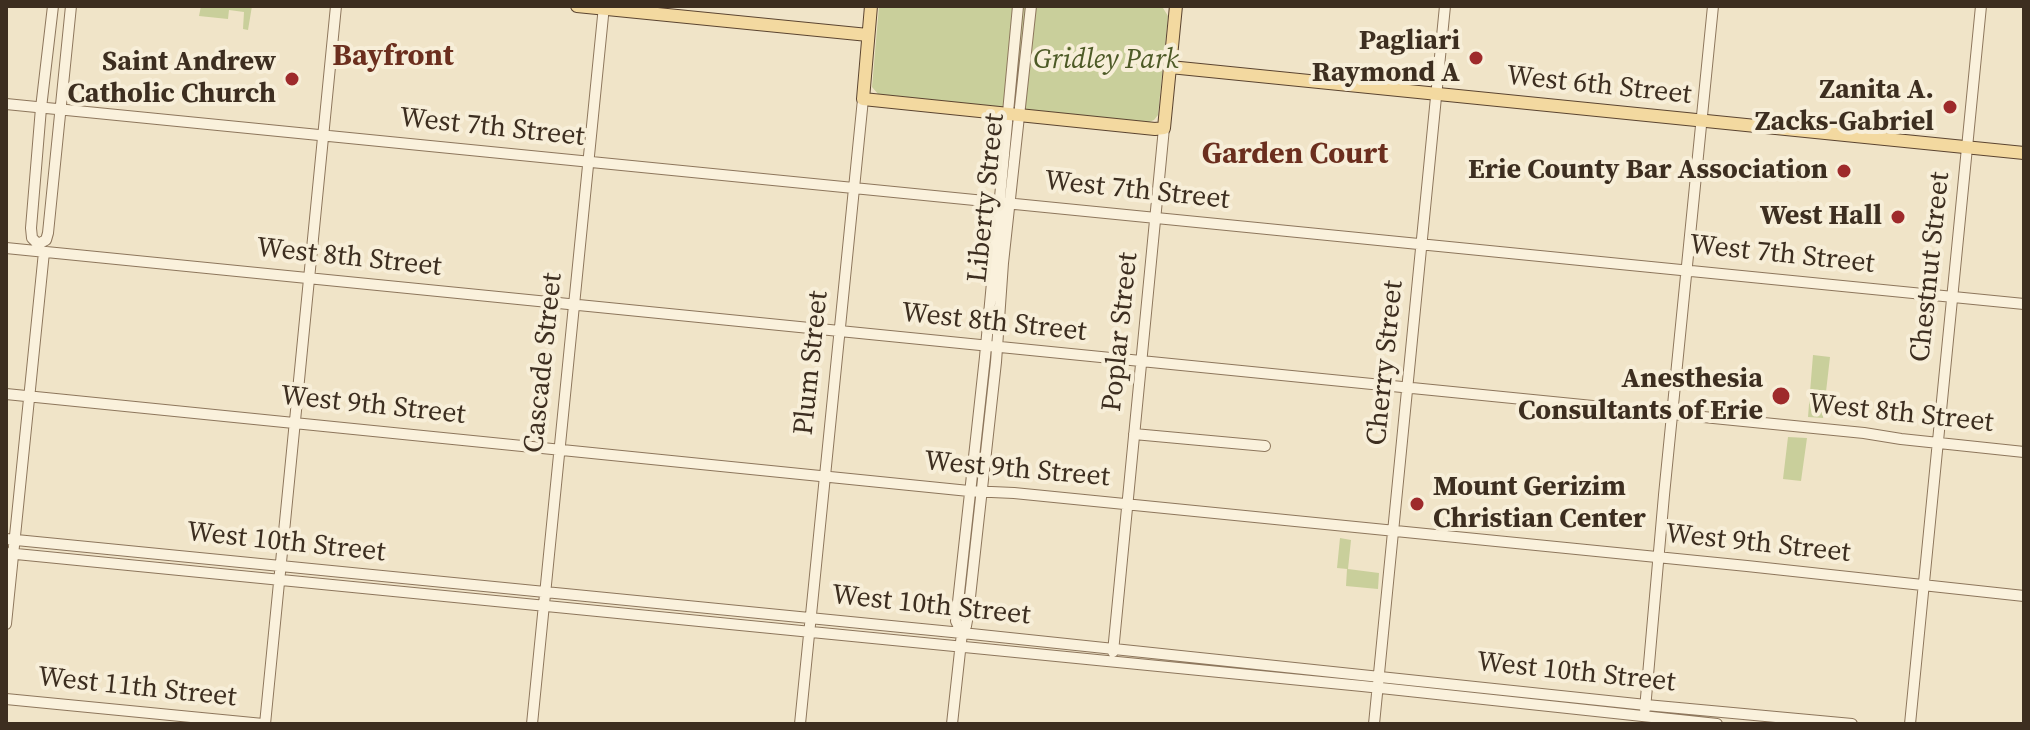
<!DOCTYPE html>
<html>
<head>
<meta charset="utf-8">
<style>
  body { margin:0 }
  #map { position:relative; width:2030px; height:730px; overflow:hidden; background:#f0e4c8; font-family:"Source Serif 4",serif }
  canvas { display:block }
  .frame { position:absolute; inset:0; border:8px solid #3d2e20; pointer-events:none }
</style>
</head>
<body>
<div id="map">
<canvas width="2030" height="730"></canvas>
<div class="frame"></div>
</div>
<script>
const context = document.querySelector('canvas').getContext('2d');
context.lineJoin = 'round';
function fillPath(path, color) { context.fillStyle = color; context.fill(path, 'evenodd'); }
function strokePath(path, color, width, dash) { context.strokeStyle = color; context.lineWidth = width; context.lineCap = dash ? 'butt' : 'round'; context.setLineDash(dash || []); context.stroke(path); }
function write(font, color, halo, rows, align = 'center') {
  context.font = font + ' "Source Serif 4",serif'; context.lineWidth = 8; context.setLineDash([]); context.textBaseline = 'middle'; context.strokeStyle = halo; context.fillStyle = color; for (const [text, x, y, turn = 0] of rows) {
    context.save(); context.translate(x, y); context.rotate((+turn || 0) * Math.PI / 180); context.textAlign = isNaN(turn) ? turn : align; if (halo) context.strokeText(text, 0, 0); context.fillText(text, 0, 0); context.restore();
  }
}
const green = new Path2D(`
  M201,6H252L248,30L243,29L244,12L229,10L228,19L199,16Z
  M879,6H1147L1163,8L1168,16L1158,115L1154,120L1149,122L878,94L872,87Z
  M1813,355L1830,357L1823,418L1808,417Z
  M1788,437L1807,438L1801,481L1783,479Z
  M1340,538L1351,540L1348,569L1379,573L1378,589L1346,586L1347,569L1337,568Z`);
const minor = new Path2D(`
  M53,6L41,108L31,228L32,238L38,244L46,240L48,233L71,6
  M6,104L2024,304
  M6,248L1864,433L1901,439L2024,452
  M6,394L969,491L1014,493L1747,566L2024,596
  M1134,434L1265,446
  M6,539L962,633L1646,705L1852,724
  M6,553L1362,686L1717,724
  M6,624L44,252
  M962,633L956,621L958,602L985,357L1018,6
  M1113,652L1164,128
  M6,699L263,724
  M1645,709L1664,495L1713,6
  M265,724L336,6
  M532,724L604,6
  M800,724L863,99
  M952,724L962,633L966,626L968,615L996,362L1003,263L1031,6
  M1374,724L1445,6
  M1910,724L1981,6`);
const major = new Path2D(`
  M577,6L868,35
  M871,6L863,99L1155,129L1164,128L1176,6
  M1170,67L2024,153`);
const markers = [
  [1476,58,8,"#9e2a2b"],
  [292,79,8,"#9e2a2b"],
  [1950,107,8,"#9e2a2b"],
  [1844,171,8,"#9e2a2b"],
  [1898,217,8,"#9e2a2b"],
  [1781,396,10,"#9e2a2b"],
  [1417,504,8,"#9e2a2b"]
];
const poiNames = [
  ["Pagliari",1460,42],
  ["Raymond A",1460,74],
  ["Saint Andrew",276,63],
  ["Catholic Church",276,95],
  ["Zanita A.",1934,91],
  ["Zacks-Gabriel",1934,123],
  ["Erie County Bar Association",1828,171],
  ["West Hall",1882,217],
  ["Anesthesia",1763,380],
  ["Consultants of Erie",1763,412],
  ["Mount Gerizim",1433,488,"left"],
  ["Christian Center",1433,520,"left"]
];
const parkNames = [
  ["Gridley Park",1106,61]
];
const streetNames = [
  ["West 6th Street",1599,86,6],
  ["West 7th Street",492,128,6],
  ["West 7th Street",1137,191,6],
  ["Liberty Street",987,198,-84],
  ["West 7th Street",1782,255,6],
  ["West 8th Street",349,258,6],
  ["Chestnut Street",1931,267,-84],
  ["West 8th Street",994,323,6],
  ["Poplar Street",1121,332,-84],
  ["Cascade Street",544,363,-84],
  ["Plum Street",812,363,-84],
  ["Cherry Street",1386,363,-84],
  ["West 9th Street",373,406,6],
  ["West 8th Street",1901,414,6],
  ["West 9th Street",1017,470,5],
  ["West 10th Street",286,543,6],
  ["West 9th Street",1758,544,6],
  ["West 10th Street",931,606,6],
  ["West 10th Street",1576,673,6],
  ["West 11th Street",137,688,6]
];
const neighbourhoodNames = [
  ["Bayfront",393,57],
  ["Garden Court",1295,155]
];
fillPath(green, '#c9cf9b');
strokePath(minor, '#8d765c', 12);
strokePath(major, '#5b4430', 14);
strokePath(minor, '#faf1dc', 10);
strokePath(major, '#f3d9a0', 12);
for (const [x, y, r, color] of markers) { const dot = new Path2D(); dot.arc(x, y, r, 0, 2 * Math.PI); context.fillStyle = color; context.fill(dot); strokePath(dot, '#f7eed8', 3); }
write('bold 28px', '#3d2e20', '#f7eed8', poiNames, 'right');
write('italic 28px', '#4d5a26', '#f7eed8', parkNames);
write('28px', '#3d2e20', '#f7eed8', streetNames);
write('bold 30px', '#6b2e1e', '#f7eed8', neighbourhoodNames);
</script>
</body>
</html>
